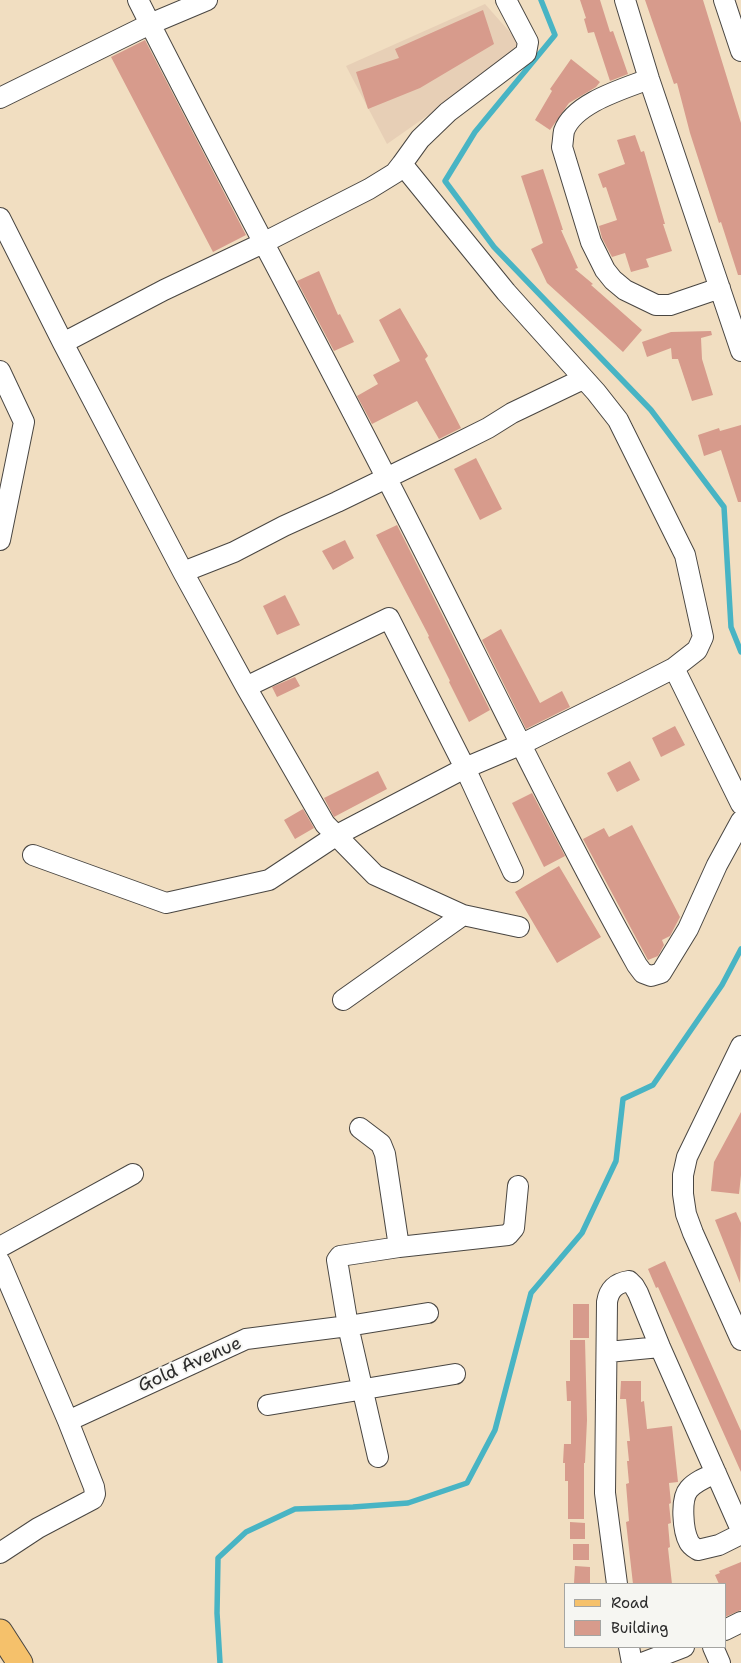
<!DOCTYPE html>
<html>
<head>
<meta charset="utf-8">
<style>
  body { margin:0 }
  #map { position:relative; width:741px; height:1663px; overflow:hidden; background:#f1dec1; font-family:"Shantell Sans",sans-serif }
  canvas { display:block }
  .legend { position:absolute; left:564px; top:1583px; width:162px; height:65px; box-sizing:border-box; background:#f6f6f2; border:1px solid #a5a5a2; margin:0; padding:6px 9px; list-style:none; font-size:15px; color:#2b2b2b }
  .legend li { display:flex; align-items:center; gap:10px; height:25px }
  .legend b { width:25px; border:1px solid #a5a5a2 }
</style>
</head>
<body>
<div id="map">
<canvas width="741" height="1663"></canvas>
<ul class="legend">
<li><b style="height:6px;background:#f5c16b"></b>Road</li>
<li><b style="height:14px;background:#d79b8c"></b>Building</li>
</ul>
</div>
<script>
const context = document.querySelector('canvas').getContext('2d');
context.lineJoin = 'round';
function fillPath(path, color) { context.fillStyle = color; context.fill(path, 'evenodd'); }
function strokePath(path, color, width, dash) { context.strokeStyle = color; context.lineWidth = width; context.lineCap = dash ? 'butt' : 'round'; context.setLineDash(dash || []); context.stroke(path); }
function write(font, color, halo, rows, align = 'center') {
  context.font = font + ' "Shantell Sans",sans-serif'; context.lineWidth = 4; context.setLineDash([]); context.textBaseline = 'middle'; context.strokeStyle = halo; context.fillStyle = color; for (const [text, x, y, turn = 0] of rows) {
    context.save(); context.translate(x, y); context.rotate((+turn || 0) * Math.PI / 180); context.textAlign = isNaN(turn) ? turn : align; if (halo) context.strokeText(text, 0, 0); context.fillText(text, 0, 0); context.restore();
  }
}
const built = new Path2D(`
  M485,4L524,48L387,144L346,66Z`);
const stream = new Path2D(`
  M541,0L555,35L475,132L445,181L494,247L651,410L724,507L731,627L741,652
  M220,1663L217,1613L218,1558L246,1532L295,1509L353,1507L408,1503L467,1483L495,1430L531,1293L582,1233L616,1161L623,1099L653,1085L722,985L741,949`);
const building = new Path2D(`
  M580,0H600L610,32L613,31L628,74L610,81L594,32L588,33L584,19L586,18Z
  M645,0H703L741,123V275H738L721,222L719,223L690,133L677,83L674,84Z
  M483,10L494,44L420,88L368,109L356,72L399,58L395,49Z
  M145,40L246,235L213,252L111,57Z
  M571,59L600,82L596,87L569,103L550,130L535,120L552,91L550,89Z
  M635,135L641,152L644,151L665,224H663L672,251L646,259L649,267L631,272L625,253L612,257L602,238L599,226L617,220L606,187L603,188L598,174L625,164L617,140Z
  M543,169L563,230H561L578,268L575,269L593,284L591,285L642,330L623,352L547,283L531,249L543,243L521,176Z
  M319,271L338,315L340,314L354,342L334,351L297,281Z
  M400,308L428,356L425,359L461,428L439,439L417,401L372,424L357,396L378,384L373,375L400,361L379,320Z
  M711,331L712,335L701,338L702,359L713,395L692,401L678,359H672L671,348L647,357L642,342L671,332Z
  M741,425V502H738L721,450L704,456L698,435L719,428L720,431Z
  M476,458L502,509L480,520L454,469Z
  M397,525L490,710L469,722L449,682L450,681L428,637L429,636L376,535Z
  M345,540L354,558L333,570L322,551Z
  M285,595L300,625L277,635L263,606Z
  M501,629L540,703L562,691L570,707L526,729L482,640Z
  M295,677L300,686L277,697L272,687Z
  M675,726L685,745L661,757L652,738Z
  M630,761L640,780L617,792L607,773Z
  M378,771L387,789L334,817L324,798Z
  M532,793L565,856L544,867L512,803Z
  M303,809L314,828L295,839L284,820Z
  M632,825L680,917L670,936L662,940L664,945L658,956L648,960L583,839L604,828L609,837Z
  M559,866L601,937L557,963L515,892Z
  M741,1112V1175L739,1194L711,1191L714,1162Z
  M736,1212L741,1223L740,1283L715,1220Z
  M665,1261L741,1431V1472L658,1287L656,1288L648,1269Z
  M573,1304H589V1338H573Z
  M570,1340H585L587,1420L585,1463H584V1519H568V1481H565V1463H563L564,1444H571V1401H567L566,1381H570Z
  M621,1381H641V1402L644,1401L647,1429L672,1426L678,1482L669,1483L671,1503L669,1504L671,1523L668,1524L670,1547L668,1548L672,1584H633L626,1522L629,1521L626,1484L629,1483L627,1461H629L627,1441H630L626,1399H620Z
  M570,1522L585,1523V1539H570Z
  M573,1544H589V1560H573Z
  M741,1562V1610L725,1617V1584H719L715,1575L720,1573L719,1571Z
  M575,1566L590,1567V1583H574Z`);
const minor = new Path2D(`
  M138,0C219,161 305,319 387,479C471,641 548,806 637,965L643,973L651,976L661,973L688,929L717,865L741,821
  M625,0L649,79L741,351
  M724,0L741,51
  M649,79C623,89 574,103 564,131C563,136 563,142 562,147L591,242L605,270L613,280L625,290L656,305H670L720,288
  M0,98L150,24L207,0
  M0,218L63,343L183,572L246,687L325,824L375,875L463,915L519,927
  M63,343L164,290L263,243L369,189L395,173L402,164
  M0,371L24,422L0,540
  M183,572L234,552L284,526L337,502L442,451L488,428L512,413L583,379
  M674,668L741,804
  M246,687L389,618L465,768L513,872
  M33,855L166,903L269,880L337,835L465,768L522,744L625,693L674,668L697,650L703,637L685,555L618,420L596,392L506,292L402,164L420,139L448,112L526,53L528,42L506,0
  M343,1000L463,915
  M741,1046L687,1157L683,1175V1194L686,1214L693,1233L741,1340
  M360,1128L381,1144L385,1154L399,1247
  M0,1247L133,1174
  M0,1262L68,1421L94,1487L95,1494L93,1499L38,1528L0,1553
  M608,1352L660,1347
  M268,1405L455,1374
  M68,1421L246,1339L348,1326L428,1313
  M378,1457L348,1326L337,1260L340,1256L399,1247L508,1235L514,1228L518,1186
  M716,1473C707,1477 696,1481 689,1489C680,1499 683,1531 689,1542C691,1546 695,1548 698,1550L719,1545L741,1534
  M617,1584L605,1493L607,1302C609,1289 616,1283 629,1281L634,1286L638,1293L660,1347L741,1530
  M725,1630L741,1622
  M629,1647L632,1663
  M713,1647L720,1663
  M642,1663L684,1647`);
const major = new Path2D(`
  M0,1632L20,1663`);
const streetNames = [
  ["Gold Avenue",190,1365,-24]
];
fillPath(built, '#e7cfb6');
strokePath(stream, '#48b4c4', 5.5);
fillPath(building, '#d79b8c');
strokePath(minor, '#494642', 22);
strokePath(major, '#494642', 27);
strokePath(minor, '#fff', 20);
strokePath(major, '#f5c16b', 25);
write('18px', '#2b2b2b', '#f6f6f2', streetNames);
</script>
</body>
</html>
